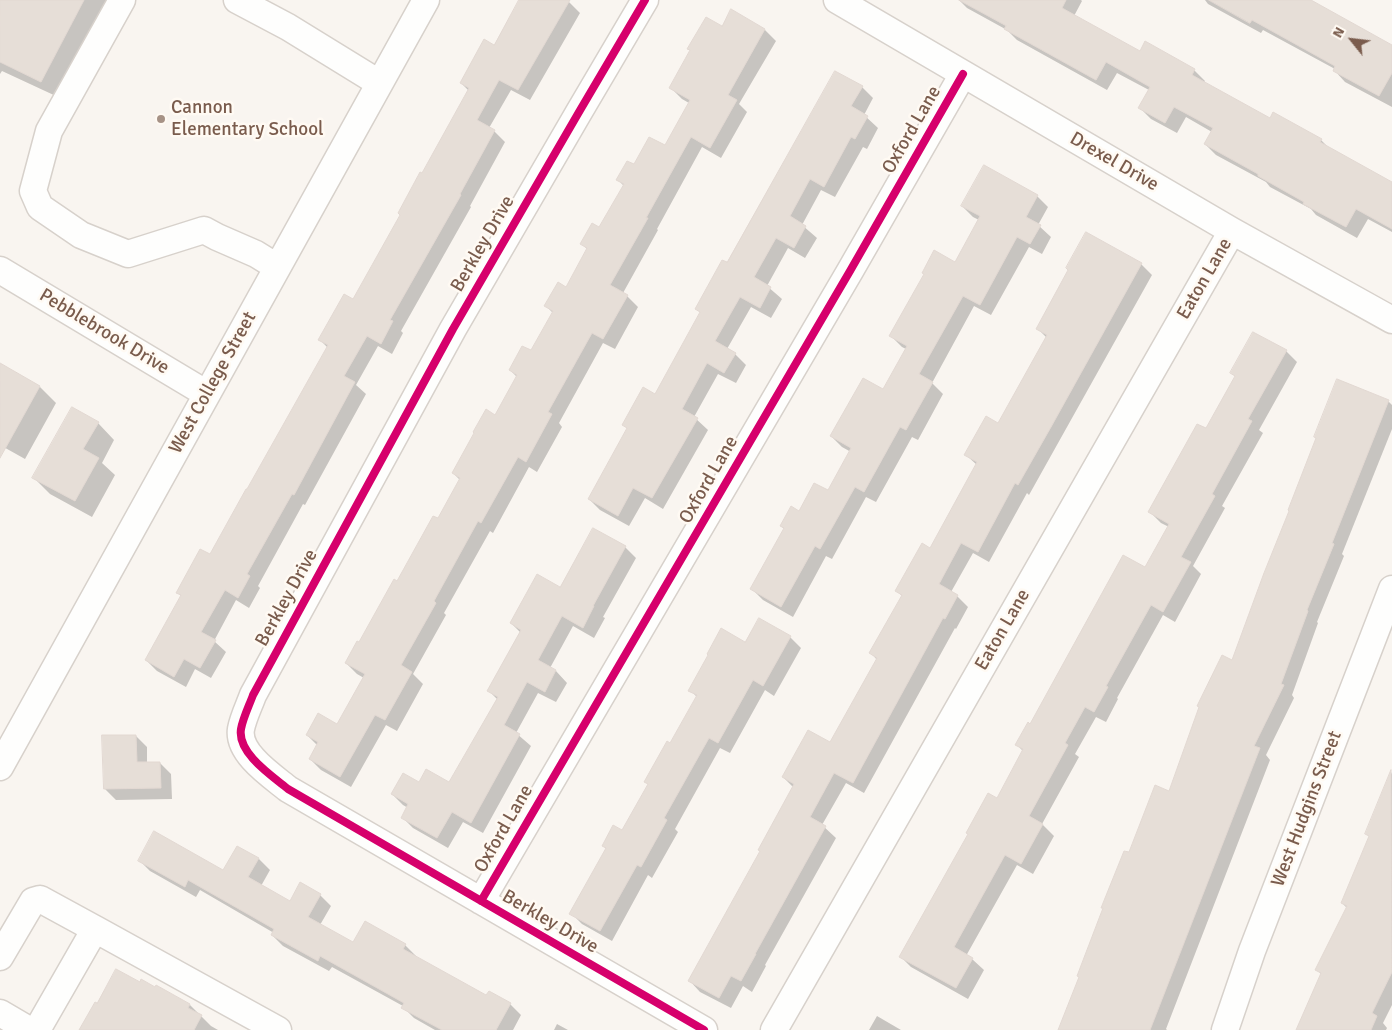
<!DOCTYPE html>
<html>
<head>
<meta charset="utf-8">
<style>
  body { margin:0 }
  #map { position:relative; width:1392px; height:1030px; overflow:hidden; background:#f9f5f0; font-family:Signika,sans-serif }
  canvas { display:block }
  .north { position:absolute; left:1327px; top:15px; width:50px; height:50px; -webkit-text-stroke:4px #fffaf3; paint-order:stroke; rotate:299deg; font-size:14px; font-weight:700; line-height:20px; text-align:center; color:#7a5c4d }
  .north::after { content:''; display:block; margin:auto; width:18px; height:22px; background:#7a5c4d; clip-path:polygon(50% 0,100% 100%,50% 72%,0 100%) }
</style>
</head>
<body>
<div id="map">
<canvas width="1392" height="1030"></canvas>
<div class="north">N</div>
</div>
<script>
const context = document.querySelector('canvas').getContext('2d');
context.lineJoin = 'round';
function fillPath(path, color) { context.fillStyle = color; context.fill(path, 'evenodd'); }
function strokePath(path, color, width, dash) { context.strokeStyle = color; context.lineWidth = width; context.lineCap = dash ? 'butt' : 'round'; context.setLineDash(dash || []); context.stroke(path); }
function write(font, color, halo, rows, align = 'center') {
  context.font = font + ' Signika,sans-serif'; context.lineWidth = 5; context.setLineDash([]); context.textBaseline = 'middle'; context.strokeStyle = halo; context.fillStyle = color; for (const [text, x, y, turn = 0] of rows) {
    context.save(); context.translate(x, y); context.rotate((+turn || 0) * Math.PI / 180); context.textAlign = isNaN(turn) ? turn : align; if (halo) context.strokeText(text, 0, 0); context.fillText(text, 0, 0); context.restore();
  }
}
const shadow = new Path2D(`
  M0,0H110L58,97L2,71L0,74Z
  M521,0H567L580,13L530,100L511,90L489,128L494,131L505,142L470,206L471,207L401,331L403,333L392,354L378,346L356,385L366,394L305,505L303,504L258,586L260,588L249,608L236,600L214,641L226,652L211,678L195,669L186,687L157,671L146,660L182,597L177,592L210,556L328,348L320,340L354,301L469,91L461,83L495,47Z
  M959,0H1081L1082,1L1074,16L1140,53L1194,70L1205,81L1204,83L1270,119L1321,140L1331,150L1392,184V232L1368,219L1357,238L1316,215L1311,209L1270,187L1266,182L1216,155L1205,144L1212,132L1186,117L1177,133L1151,119L1140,108L1149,90L1117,73L1107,90L1017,40L1007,30L967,8Z
  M1205,0H1309L1392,46V107L1345,82L1334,70L1335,69L1263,30L1261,33L1208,4Z
  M732,11L765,30L776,41L739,104L747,112L721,158L702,147L657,229L658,230L623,293L627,296L638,307L615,349L603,343L559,423L562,427L537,472L529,467L493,533L490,531L444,613L446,615L413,674L423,684L397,731L386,725L351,787L321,770L310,759L318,746L307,735L338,725L364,678L357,674L346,663L438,520L460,480L453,473L496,416L517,377L510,370L531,352L553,313L546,306L567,288L588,250L582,244L600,229L624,186L618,180L634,166L665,147L689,103L682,99L671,88L722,27Z
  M862,87L873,98L864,115L878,128L867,149L863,147L835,197L821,190L802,225L817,238L805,258L788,248L767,286L782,299L771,318L751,307L727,349L735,354L746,365L736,383L718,374L694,417L708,430L663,509L645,498L629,526L600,510L589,499L628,429L624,425L655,395L701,313L697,309L728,264Z
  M1037,196L1048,207L1038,225L1051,237L1042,254L1029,247L991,315L974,306L932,383L943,394L918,440L912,437L876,502L866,497L832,559L826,556L793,617L763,600L752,589L785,530L781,526L828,492L851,452L842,447L831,436L884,390L906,349L902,347L891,336L955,263L979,220L973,217L962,206Z
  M1141,264L1152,275L1029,495L1027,493L989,562L973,553L951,592L957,596L968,607L956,629L955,628L864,793L846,783L822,825L836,838L765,965L766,966L752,992L743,986L731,1008L700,992L689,980L761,852L794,788L783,777L831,744L877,660L871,653L902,596L897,591L931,549L977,465L966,455L998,425L1047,338L1037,328Z
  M1286,351L1297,362L1259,430L1263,433L1222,506L1225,508L1193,566L1201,574L1175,622L1163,615L1117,698L1118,699L1106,722L1096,717L1075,754L1079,757L1042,824L1054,836L1033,874L1017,865L966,956L972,959L984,970L968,999L911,967L900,956L997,799L1024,752L1017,745L1146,569L1169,527L1161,523L1150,512L1207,430L1236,377L1232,373Z
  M0,365L40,387L56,403L25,459L0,445Z
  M1388,401L1392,405V429L1342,554L1344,556L1317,622L1318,623L1292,695L1294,698L1266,755L1270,760L1166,1029L1167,1030H1059L1129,854L1169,792L1233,662Z
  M98,423L114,440L102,463L115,475L92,517L50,494L34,478Z
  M625,547L636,558L603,617L605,618L594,638L573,626L550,668L556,671L567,683L556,702L538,693L516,733L531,746L483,833L463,822L448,848L413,828L402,817L408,808L403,805L392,794L419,784H450L497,699L488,690L520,632L511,623L560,589Z
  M790,637L801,648L774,696L765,690L730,753L720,748L675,829L678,832L652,878L648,875L612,941L582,924L571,913L606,849L603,845L622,832L697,697L690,690L745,643Z
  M136,736L147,747V763H160L171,774L172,799L116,800L105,789Z
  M1392,772V1005L1383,1023L1387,1028L1386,1030H1297L1322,975L1317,970L1347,908L1342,903L1370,837L1367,834Z
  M237,847L259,859L270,870L261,886L290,903L320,895L331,906L320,925L354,944L405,945L416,956L415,957L487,997L510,1004L521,1015L513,1030H435L414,1018L403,1007V1006L332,967L329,971L283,946L272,935L274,933L200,890L196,897L150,871L139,860L223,872Z
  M140,983L156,989L157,987L190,1005L211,1026L218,1030H80L98,1004Z
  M877,1016L901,1030H869Z
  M557,1024L568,1030H554Z`);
const building = new Path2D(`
  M0,0H84L41,82L0,62Z
  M519,0H570L518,90L499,80L477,120L495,130L460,194L461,195L390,320L393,321L381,344L367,336L344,376L355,382L294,495L292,494L247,574L250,576L238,598L225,590L201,632L216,640L200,668L184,659L174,677L145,660L181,595L176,593L200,549L210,554L246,489H247L328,345L318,340L344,294L353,299L400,215L398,213L420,172L422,173L469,88L460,83L484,39L494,45Z
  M959,0H1066L1062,8L1140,51L1145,41L1195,69L1192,75L1270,118L1273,112L1322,139L1320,142L1392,182V229L1356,209L1346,227L1303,204L1304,202L1258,176V174L1204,144L1213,128L1174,107L1165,123L1138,108L1150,87L1106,62L1096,80L1004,29L1006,26Z
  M1209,0H1311L1392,45V73L1379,96L1333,71L1335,66L1252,20L1250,23Z
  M731,9L765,29L728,95L737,100L710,148L691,137L646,218H648L610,285L628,295L603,339L592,333L548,412L552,414L526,462L518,457L481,523L478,521L434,601L436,603L401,665L412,672L385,720L375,715L340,777L309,759L318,742L306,735L318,713L337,724L365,674L345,663L357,641L359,642L394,579L397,581L433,516L438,518L460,478L452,473L474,433L473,432L486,409L495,415L517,375L509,370L522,346L531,350L553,311L544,306L558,282L566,287L587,248L580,244L592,223L599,227L624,184L616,180L627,161L634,164L649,137L665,145L690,100L669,88L690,50L687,49L706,17L722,26Z
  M835,71L863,86L851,106L868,116L855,139L851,137L824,187L810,179L790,216L806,226L794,248L776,238L754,277L771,287L760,308L740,297L715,341L736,353L724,373L707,363L682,409L698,418L652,498L633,488L618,516L588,499L627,428L622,425L643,387L655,394L700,312L695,309L722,260L727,262Z
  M984,165L1038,195L1026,217L1041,225L1030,244L1017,237L980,305L963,296L919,374L933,382L906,430L900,427L864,492L855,487L820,549L815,546L781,607L750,589L784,528L780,526L791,506L799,511L814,483L828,490L851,448L830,436L863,378L883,389L907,346L889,336L924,274L922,273L934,250L955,262L980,216L961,206Z
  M1086,232L1142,263L1051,427L1018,485L1015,483L978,552L961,543L939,584L958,595L945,619L943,618L853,783L834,773L810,817L826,826L755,954H756L741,981L731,976L719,998L688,981L760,851L758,850L794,784L782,777L808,730L830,742L877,658L869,653L902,595L895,591L922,543L930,548L977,462L964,455L986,416L998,423L1047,335L1036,329L1068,270L1066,268Z
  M1253,332L1287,350L1248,419L1252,421L1212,494L1215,496L1181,557L1191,562L1163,612L1151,605L1106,686L1108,687L1094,712L1085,707L1065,743L1068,745L1029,816L1043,824L1021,864L1005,855L954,947L973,958L956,988L899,957L968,834L966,833L988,793L997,798L1023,749L1015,745L1028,722L1030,724L1123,555L1145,567L1169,524L1148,512L1197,424L1206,428L1235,376L1230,373Z
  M0,363L40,386L0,458Z
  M1337,379L1389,400L1332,543L1334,544L1307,610L1308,611L1281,684L1284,685L1254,746L1260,748L1150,1030H1058L1079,977L1077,976L1103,908H1101L1124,851L1129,852L1155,785L1169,791L1199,707L1197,706L1222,655L1232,660L1264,573L1289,511L1288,510L1316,438L1314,437Z
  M72,407L99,422L83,449L99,458L75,501L32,478Z
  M593,528L626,546L593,606H594L583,628L562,616L538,660L556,670L545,692L527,682L504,725L520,734L471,823L452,812L437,838L401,818L408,804L391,794L403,773L419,782L426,769L449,782L498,697L487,691L521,630L510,623L537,574L560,587Z
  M759,618L791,636L763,686L753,680L718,743L709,738L664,818L667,820L641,867L637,865L600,931L569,914L606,848L602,846L613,825L622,830L648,784L644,782L667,741L670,743L697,695L688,691L708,655L707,654L721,628L745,642Z
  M102,735H136L137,762H160L161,788L104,789Z
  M1391,770L1392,972L1372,1013L1377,1016L1371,1030H1296L1321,973L1315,970L1347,906L1341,903L1369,836L1365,834Z
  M154,831L223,870L237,846L259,858L248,877L290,901L300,882L321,894L308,917L353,942L365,921L406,944L403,949L486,995L489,991L511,1003L496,1030H442L401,1008L404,1003L320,956L318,961L271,935L274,929L188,880L185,887L138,861Z
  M116,969L140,982L141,979L155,987L156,985L190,1004L188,1008L202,1015L194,1030H79L95,1002L97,1003Z`);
const minor = new Path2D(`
  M122,0L49,131L33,191L40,207L81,235L128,254L204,230L217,237L256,254L277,267
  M237,0L288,27L379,83
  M645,0L579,112L453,329L253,695C249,706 243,718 241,729C237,753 272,776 288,789L704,1030
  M837,0L1232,231L1392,320
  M0,270L207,394
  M0,767L426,0
  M481,901L850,271L963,74
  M0,957L33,901L40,899L95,929
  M0,1013L29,1030
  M37,1030L95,929L278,1030
  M774,1030L1232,231
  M1225,1030L1252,951L1392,589`);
const cycleway = new Path2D(`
  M645,0L579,112L453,329L253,695C249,706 243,718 241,729C237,753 272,776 288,789L704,1030
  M481,901L850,271L963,74`);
const markers = [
  [161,119,5,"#a69286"]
];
const poiNames = [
  ["Cannon",171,108],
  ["Elementary School",171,130]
];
const streetNames = [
  ["Oxford Lane",912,130,-60],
  ["Drexel Drive",1114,162,30],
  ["Berkley Drive",483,244,-60],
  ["Eaton Lane",1205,279,-60],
  ["Pebblebrook Drive",104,332,31],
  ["West College Street",213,383,-61],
  ["Oxford Lane",709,480,-60],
  ["Berkley Drive",287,598,-61],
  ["Eaton Lane",1003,630,-60],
  ["West Hudgins Street",1307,809,-69],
  ["Oxford Lane",504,829,-60],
  ["Berkley Drive",550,922,30]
];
fillPath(shadow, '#0003');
fillPath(building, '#e6ded7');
strokePath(building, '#e2d8d2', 1);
strokePath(minor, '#d7d1cb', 29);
strokePath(minor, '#fefefd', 26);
strokePath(cycleway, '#d6006c', 8);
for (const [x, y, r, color] of markers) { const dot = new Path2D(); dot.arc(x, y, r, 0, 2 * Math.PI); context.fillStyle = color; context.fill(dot); strokePath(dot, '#fffaf3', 2); }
write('19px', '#7a5c4d', '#fffaf3', poiNames, 'left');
write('19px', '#7a5c4d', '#fffaf3', streetNames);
</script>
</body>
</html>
